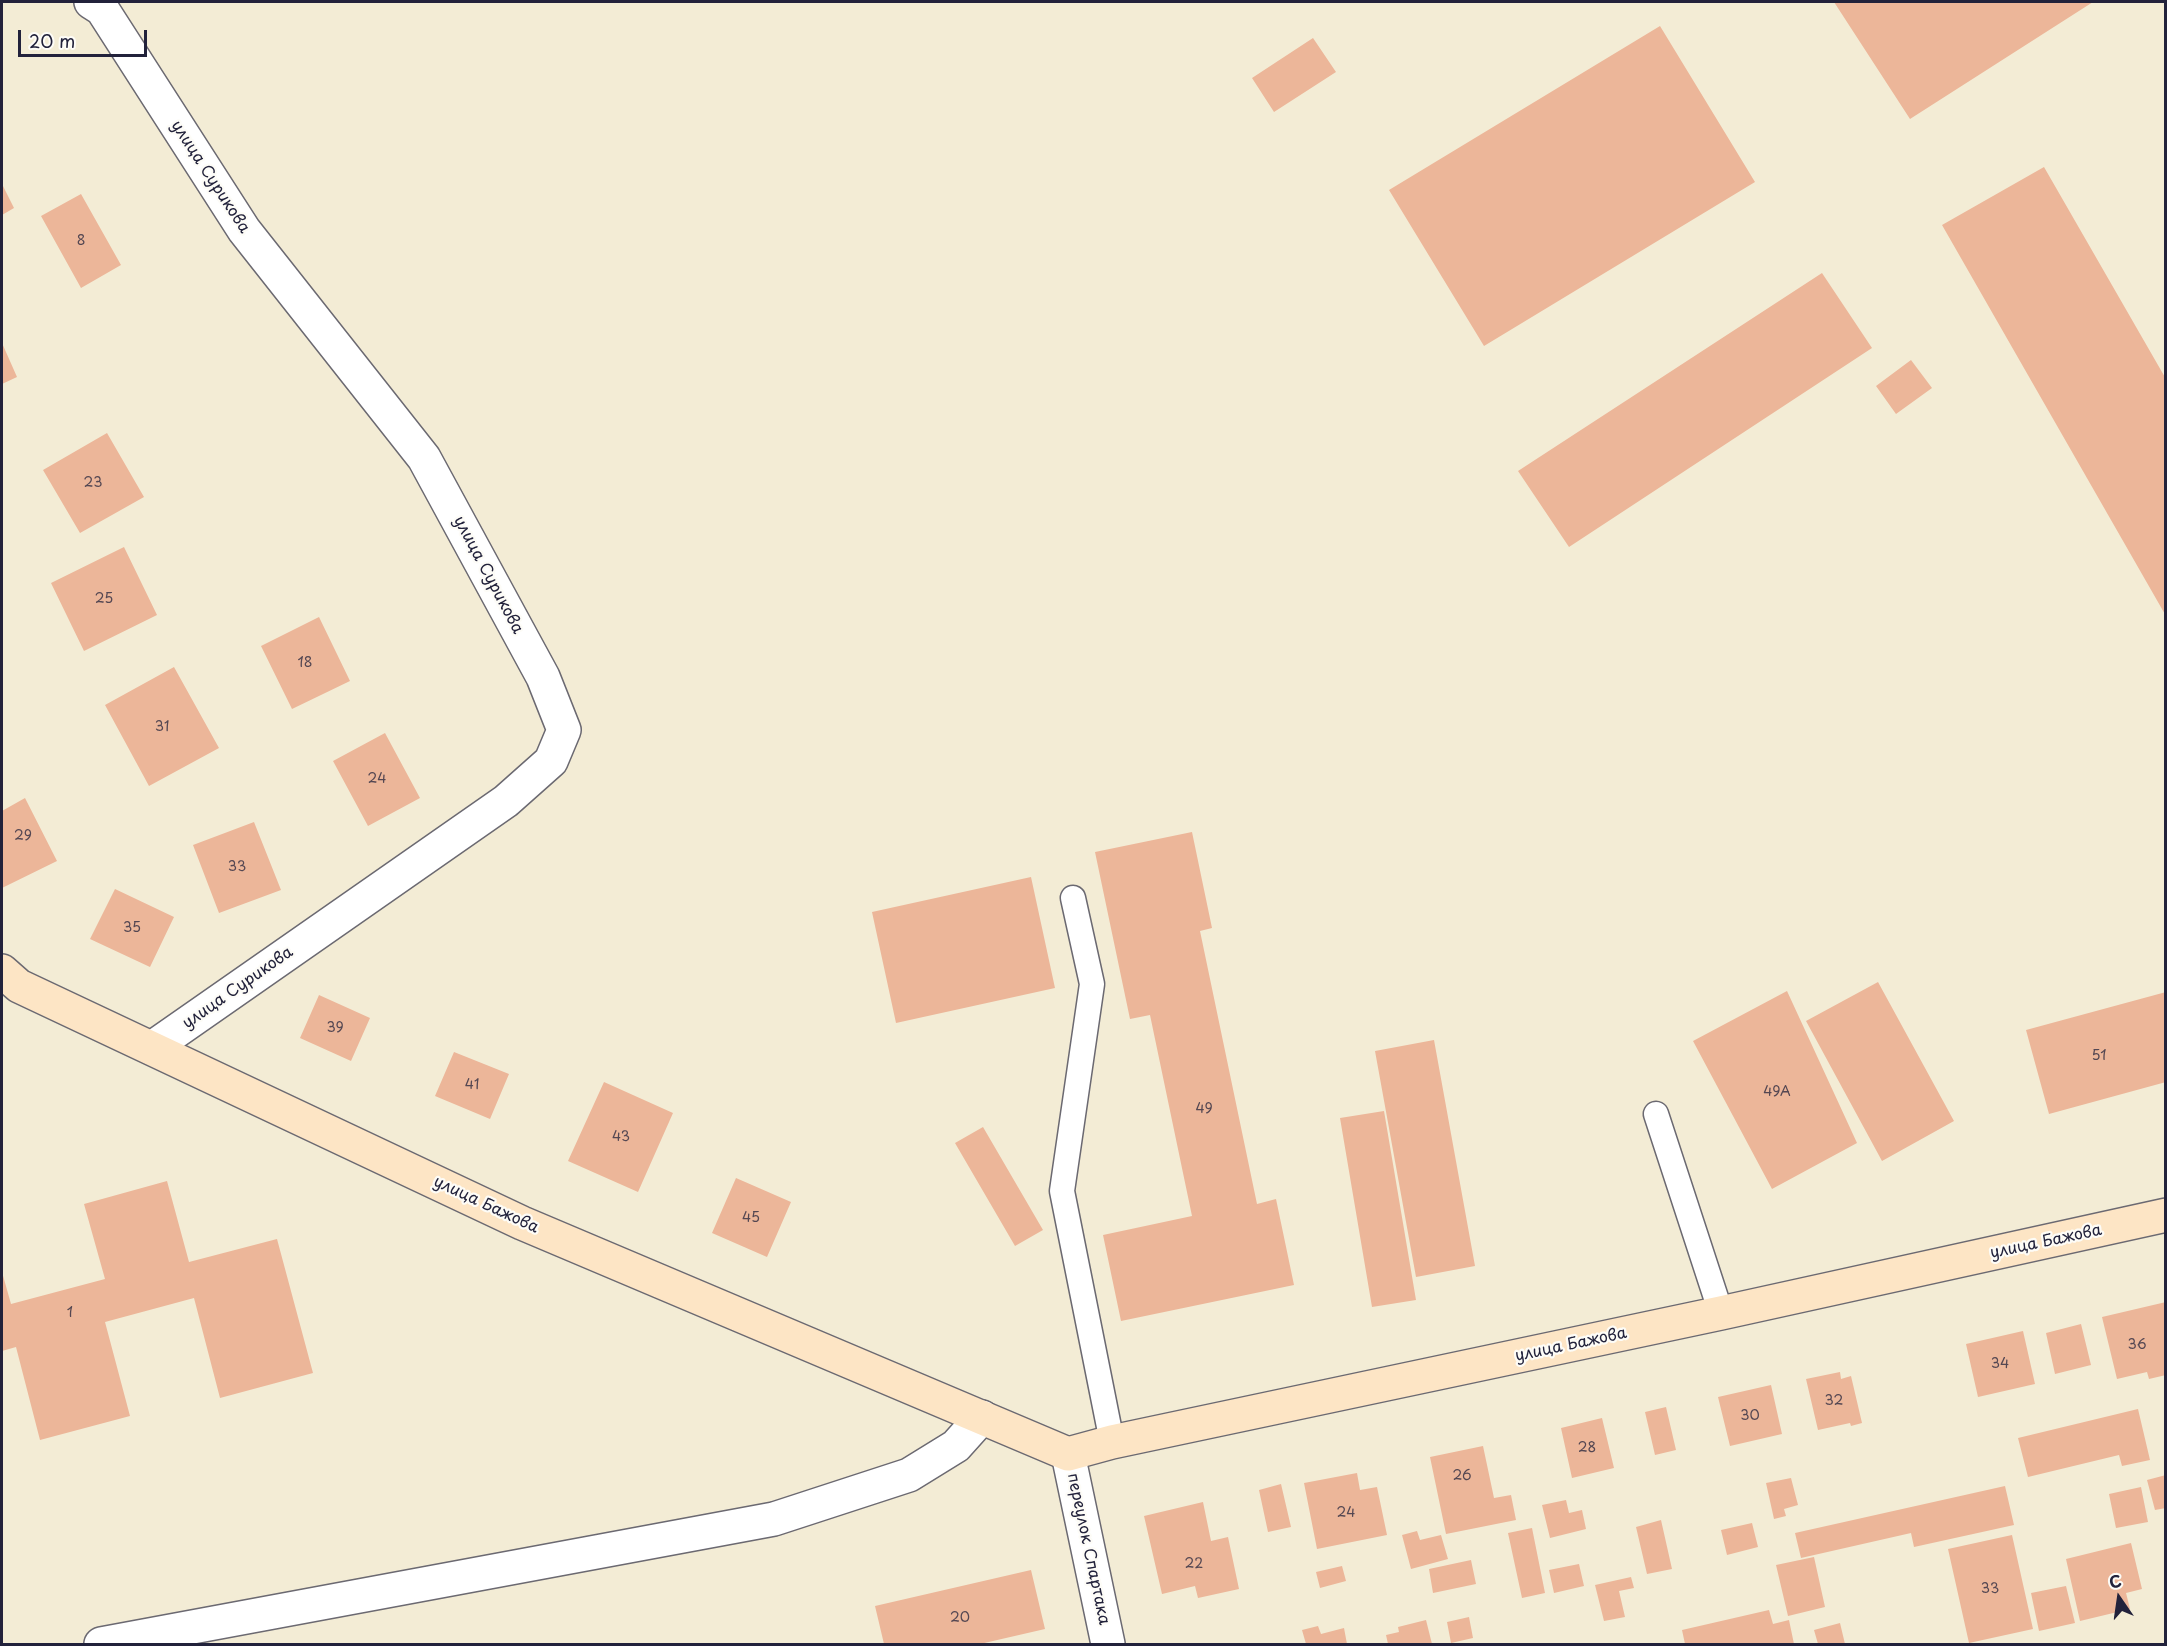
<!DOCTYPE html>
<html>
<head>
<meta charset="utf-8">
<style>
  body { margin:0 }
  #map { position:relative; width:2167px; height:1646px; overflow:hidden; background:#f3ecd5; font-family:"Playpen Sans",sans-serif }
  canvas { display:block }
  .frame { position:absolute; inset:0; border:3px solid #22223b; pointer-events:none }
  .north { position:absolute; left:2089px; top:1568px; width:60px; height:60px; -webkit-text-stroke:4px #fdfcf7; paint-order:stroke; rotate:347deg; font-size:16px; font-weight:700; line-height:24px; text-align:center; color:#22223b }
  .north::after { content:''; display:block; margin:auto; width:21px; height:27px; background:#22223b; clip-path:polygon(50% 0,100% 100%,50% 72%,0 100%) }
  .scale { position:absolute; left:18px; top:30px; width:129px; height:27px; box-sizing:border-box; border:3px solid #22223b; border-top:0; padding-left:8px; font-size:18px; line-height:21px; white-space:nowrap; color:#22223b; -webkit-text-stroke:4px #fdfcf7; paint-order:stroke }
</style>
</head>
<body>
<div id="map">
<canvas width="2167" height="1646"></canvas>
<div class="frame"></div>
<div class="north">С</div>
<div class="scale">20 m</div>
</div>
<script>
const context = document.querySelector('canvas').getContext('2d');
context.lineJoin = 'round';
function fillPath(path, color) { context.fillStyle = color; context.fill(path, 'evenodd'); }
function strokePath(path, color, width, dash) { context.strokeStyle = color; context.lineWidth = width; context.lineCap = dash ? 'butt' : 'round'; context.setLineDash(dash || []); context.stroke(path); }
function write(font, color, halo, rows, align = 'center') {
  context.font = font + ' "Playpen Sans",sans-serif'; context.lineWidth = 4.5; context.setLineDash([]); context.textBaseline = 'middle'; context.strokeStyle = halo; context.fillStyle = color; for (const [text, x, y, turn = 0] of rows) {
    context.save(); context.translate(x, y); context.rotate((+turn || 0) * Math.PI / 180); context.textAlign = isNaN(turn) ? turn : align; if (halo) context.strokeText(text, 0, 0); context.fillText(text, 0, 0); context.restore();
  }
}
const building = new Path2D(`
  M1834,2H2093L1910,119Z
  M1660,26L1755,182L1484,346L1389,190Z
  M1313,38L1336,72L1274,112L1252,78Z
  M2044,167L2166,379V616L1942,225Z
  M2,184L14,208L2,215Z
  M81,194L121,265L81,288L41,216Z
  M1822,273L1872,348L1569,547L1518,471Z
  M2,343L17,377L2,384Z
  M1911,360L1932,388L1896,414L1876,386Z
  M107,433L144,497L80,533L43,470Z
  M124,547L157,615L84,651L51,583Z
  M319,617L350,681L292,709L261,646Z
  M174,667L219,748L149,786L105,705Z
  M385,733L420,798L368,826L333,761Z
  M25,798L57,861L2,888V811Z
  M254,822L281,890L219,913L193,845Z
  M1192,832L1212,928L1200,931L1257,1204L1276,1199L1294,1285L1121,1321L1103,1235L1192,1216L1150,1015L1130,1019L1095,852Z
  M1031,877L1055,988L896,1023L872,912Z
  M115,889L174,917L150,967L90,939Z
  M1878,982L1954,1121L1882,1161L1806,1021Z
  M1787,991L1857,1143L1772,1189L1693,1041Z
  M2166,992V1082L2049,1114L2026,1030Z
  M319,995L370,1018L351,1061L300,1038Z
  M1434,1040L1475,1266L1416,1277L1375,1051Z
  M454,1052L509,1074L490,1119L435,1096Z
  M604,1082L673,1113L638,1192L568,1161Z
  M1384,1111L1416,1300L1372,1307L1340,1118Z
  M983,1127L1043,1230L1015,1246L955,1143Z
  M736,1178L791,1202L767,1257L712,1233Z
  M167,1181L189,1262L277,1239L313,1373L220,1398L194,1298L105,1322L130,1416L40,1440L16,1347L2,1351V1272L11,1304L105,1279L84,1204Z
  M2166,1302V1375L2149,1379L2147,1372L2117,1379L2102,1317Z
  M2081,1324L2091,1365L2055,1374L2046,1333Z
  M2023,1331L2035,1384L1978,1397L1966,1344Z
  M1840,1372L1841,1379L1851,1376L1862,1423L1851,1426L1850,1423L1818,1430L1806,1379Z
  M1771,1385L1782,1434L1730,1446L1718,1397Z
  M1666,1407L1676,1450L1655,1455L1645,1412Z
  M2138,1409L2150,1460L2122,1466L2119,1455L2028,1477L2018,1438Z
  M1602,1418L1614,1468L1572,1478L1561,1428Z
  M1483,1446L1494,1498L1511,1495L1516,1520L1446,1534L1430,1457Z
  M1357,1473L1360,1490L1377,1487L1387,1535L1317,1549L1304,1483Z
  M2166,1475V1508L2155,1510L2147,1480Z
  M1791,1478L1798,1505L1784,1509L1786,1516L1774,1519L1766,1483Z
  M1281,1484L1291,1527L1268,1532L1259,1490Z
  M2005,1486L2014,1525L1914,1547L1911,1533L1801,1558L1795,1533Z
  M2141,1487L2148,1522L2116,1528L2109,1494Z
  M1566,1500L1569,1513L1582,1510L1586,1529L1550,1538L1542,1505Z
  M1203,1502L1211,1541L1228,1537L1239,1589L1198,1598L1195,1586L1162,1594L1144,1516Z
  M1661,1520L1672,1569L1647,1574L1636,1527Z
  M1752,1523L1758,1547L1727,1555L1721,1530Z
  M1532,1528L1545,1593L1522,1598L1508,1533Z
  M1417,1531L1420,1540L1441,1535L1448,1559L1411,1569L1402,1535Z
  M2012,1535L2033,1629L1969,1643L1948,1549Z
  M2131,1543L2142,1589L2126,1593L2130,1609L2080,1621L2066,1559Z
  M1814,1557L1825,1607L1788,1616L1776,1565Z
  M1471,1560L1476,1584L1433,1593L1429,1569Z
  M1579,1564L1584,1586L1554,1593L1549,1570Z
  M1342,1566L1346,1581L1320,1588L1316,1572Z
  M1031,1570L1045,1629L980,1644H884L875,1606Z
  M1631,1577L1634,1588L1619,1591L1625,1617L1604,1621L1595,1585Z
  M2066,1586L2075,1623L2039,1631L2031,1593Z
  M1769,1610L1773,1624L1789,1620L1794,1644H1685L1682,1630Z
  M1469,1617L1473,1638L1451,1643L1447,1622Z
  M1426,1620L1432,1644H1388L1386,1635L1399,1632L1398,1627Z
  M1840,1623L1845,1644H1818L1814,1630Z
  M1318,1626L1321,1634L1344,1628L1347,1644H1306L1302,1630Z`);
const service = new Path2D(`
  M1073,898L1092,984L1062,1191L1112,1442
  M1656,1114L1721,1313`);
const minor = new Path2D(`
  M91,2L102,9L244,230L424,458L543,677L564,730L551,761L506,801L152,1048
  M1068,1454L1108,1644
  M101,1644L774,1519L909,1475L956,1446L982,1417`);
const secondary = new Path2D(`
  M2,971L19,986L522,1223L1068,1454L1112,1442L1721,1313L2166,1215`);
const numberNames = [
  ["8",81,241],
  ["23",93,483],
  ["25",104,599],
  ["18",305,663],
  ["31",162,727],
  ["24",377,779],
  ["29",23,836],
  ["33",237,867],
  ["35",132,928],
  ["39",335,1028],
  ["51",2099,1056],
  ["41",472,1085],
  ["49А",1777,1092],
  ["49",1204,1109],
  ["43",621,1137],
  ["45",751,1218],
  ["1",70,1313],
  ["36",2137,1345],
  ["34",2000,1364],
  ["32",1834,1401],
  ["30",1750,1416],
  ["28",1587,1448],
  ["26",1462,1476],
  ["24",1346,1513],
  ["22",1194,1564],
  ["33",1990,1589],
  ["20",960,1618]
];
const streetNames = [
  ["улица Сурикова",210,177,57],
  ["улица Сурикова",488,575,62],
  ["улица Сурикова",238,988,-35],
  ["улица Бажова",486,1205,25],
  ["улица Бажова",2046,1242,-12],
  ["улица Бажова",1571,1345,-12],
  ["переулок Спартака",1088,1549,78]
];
fillPath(building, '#ecb699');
strokePath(service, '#6b6971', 27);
strokePath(minor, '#6b6971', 36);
strokePath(secondary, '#6b6971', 36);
strokePath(service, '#fff', 24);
strokePath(minor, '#fff', 33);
strokePath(secondary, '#fde5c5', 33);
write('14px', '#544752', null, numberNames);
write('16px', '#22223b', '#fdfcf7', streetNames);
</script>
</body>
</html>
